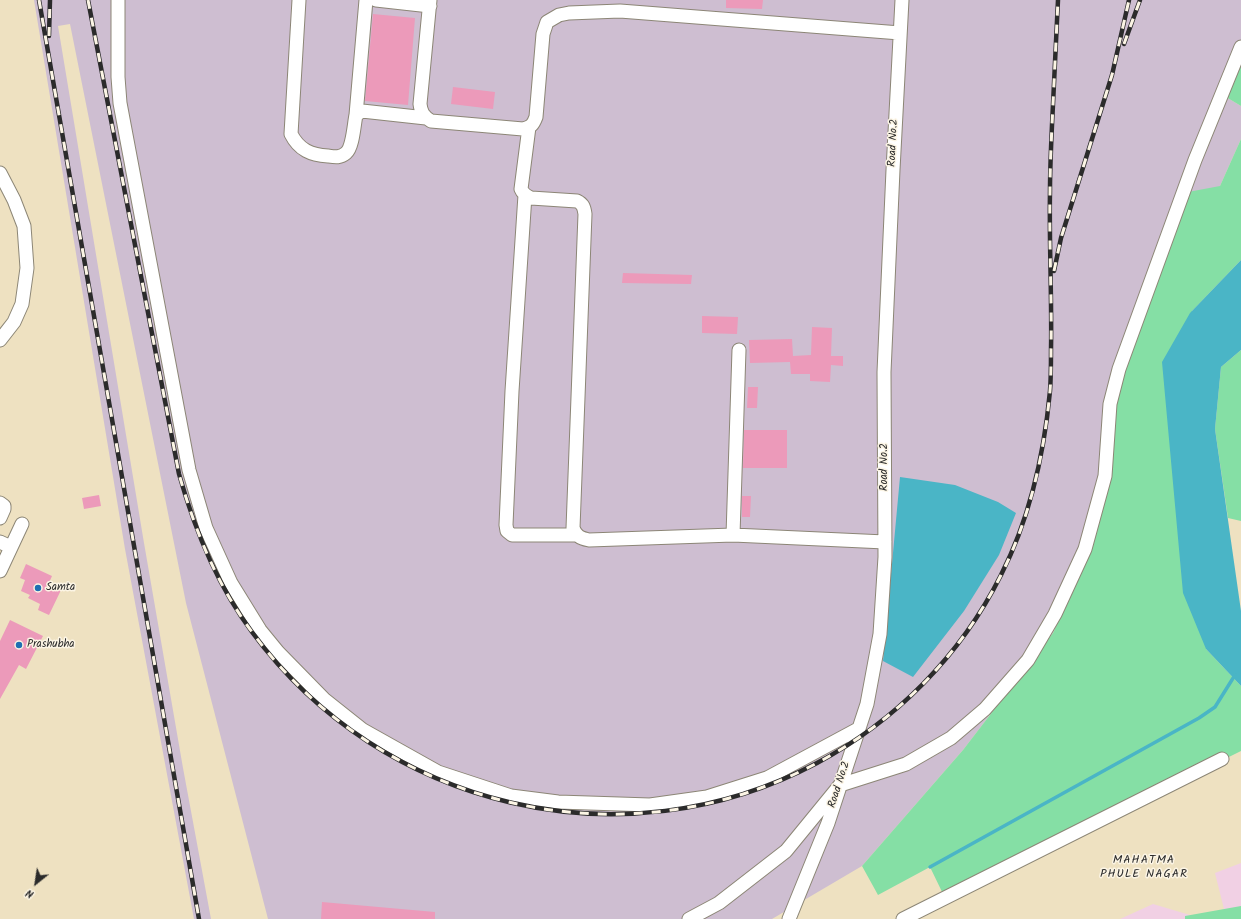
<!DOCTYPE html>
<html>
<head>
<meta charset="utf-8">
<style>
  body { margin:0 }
  #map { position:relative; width:1241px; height:919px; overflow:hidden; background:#eee1c1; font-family:Kalam,sans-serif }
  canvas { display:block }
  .north { position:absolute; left:16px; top:863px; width:40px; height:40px; -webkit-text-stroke:3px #fcf5e5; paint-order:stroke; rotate:210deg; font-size:11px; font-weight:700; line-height:16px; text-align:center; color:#2b2b2b }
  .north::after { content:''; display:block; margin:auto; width:14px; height:18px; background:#2b2b2b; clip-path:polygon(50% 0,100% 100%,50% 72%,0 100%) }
</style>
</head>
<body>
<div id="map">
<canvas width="1241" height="919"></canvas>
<div class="north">N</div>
</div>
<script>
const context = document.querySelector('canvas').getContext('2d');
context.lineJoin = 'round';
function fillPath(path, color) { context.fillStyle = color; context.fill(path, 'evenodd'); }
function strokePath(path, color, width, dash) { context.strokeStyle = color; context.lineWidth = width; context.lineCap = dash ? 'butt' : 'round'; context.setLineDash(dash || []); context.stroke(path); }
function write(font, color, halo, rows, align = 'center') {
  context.font = font + ' Kalam,sans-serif'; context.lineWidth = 3; context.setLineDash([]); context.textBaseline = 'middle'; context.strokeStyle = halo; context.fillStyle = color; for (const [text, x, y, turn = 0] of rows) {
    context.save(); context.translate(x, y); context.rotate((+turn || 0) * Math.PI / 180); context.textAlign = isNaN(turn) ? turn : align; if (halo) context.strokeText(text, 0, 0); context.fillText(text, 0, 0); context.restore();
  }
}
const built = new Path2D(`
  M1241,863V919H1120L1153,904L1200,918L1224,909L1215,873Z`);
const industrial = new Path2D(`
  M34,0H1241V63L1226,97L1241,106V139L1220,186L1092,543L1075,585L1053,633L963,750L862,866L772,919H268L186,603L70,24L58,26L144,543L183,768L211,919H194L125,549Z`);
const green = new Path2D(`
  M1241,63V106L1226,97Z
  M1241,139V260L1192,311L1206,649L1241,686V751L945,898L930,867L878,895L862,866L963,750L1053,633L1075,585L1092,543L1115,397L1188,192L1220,186Z
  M1241,350V521L1228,518L1215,429L1221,367Z
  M1241,906V919H1185V916Z`);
const water = new Path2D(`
  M1241,260V350L1221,367L1215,429L1241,611V686L1206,649L1183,593L1162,362L1190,313Z
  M900,477L955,485L998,502L1016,513L999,555L964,611L913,677L883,661Z`);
const stream = new Path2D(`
  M930,867L1199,718L1215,707L1235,675`);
const building = new Path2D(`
  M726,0H763L762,9L726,8Z
  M373,14L415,18L408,105L365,101Z
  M453,87L495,92L493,109L451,104Z
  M623,273L692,275L691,284L622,283Z
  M702,316L738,317L737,334L702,333Z
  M812,327L832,328L831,356H843V366L831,365L830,382L810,381V374H791L790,362L750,363L749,340L792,339L793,356L811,355Z
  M748,387H758L757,408H747Z
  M744,430H787V468H743Z
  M99,495L101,506L84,509L82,498Z
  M742,496H751L750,517H742Z
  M26,564L52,576L48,585L61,590L49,615L38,610L40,604L28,598L30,595L21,591L25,580L20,578Z
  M10,620L43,636L26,669L19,665L0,699V641Z
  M322,902L435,912V919H321Z`);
const minor = new Path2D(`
  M118,0V77L120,103L189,470L206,528L231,583L260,630L278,652L324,699L363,730L438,772L511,796L558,802L650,805L707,797L767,778L858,729
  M299,0L291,134C299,150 311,155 328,156C335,157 340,158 346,153C353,147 354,124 356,115L362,111L426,118
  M376,0L430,6
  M430,0L420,104C421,112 423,116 431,121L523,129C531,127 533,125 536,117L543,34L547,22L559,15L569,13L620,11L900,33
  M356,115L366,0
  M529,127L521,189C523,194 526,196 531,198L577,201C583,204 584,207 585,214L573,528C576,536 580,538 589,540L733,535L885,542
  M0,173L14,200L24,226L27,268L22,304L14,322L0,340
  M525,195L512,391L506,525L507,531L512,535H575
  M0,503L4,506V509L0,518
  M733,535L739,350
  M0,542L11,547
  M0,571L22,524
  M689,919L719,903L786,851L840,785L906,764L951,738L985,709L1028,660L1055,614L1085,549L1105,476L1110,404L1119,369L1195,160L1241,47
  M789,919L828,823L867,704L880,634L885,557L884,372L893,170L902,0
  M903,919L1222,759`);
const rail = new Path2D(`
  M39,0L199,919
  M88,0L179,474C195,531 217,585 252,632C382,809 623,866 817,763C896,721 961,655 1001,575C1030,518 1044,455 1050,391C1051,378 1051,364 1051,350C1052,297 1049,244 1050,191C1050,169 1051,147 1052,125C1054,83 1056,42 1058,0
  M49,36L50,0
  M1124,44L1140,0
  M1054,271L1061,238L1112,75L1129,0`);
const markers = [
  [38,588,4,"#1f6fb2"],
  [19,645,4,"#1f6fb2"]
];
const streetNames = [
  ["Road No.2",894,143,-87],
  ["Road No.2",885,467,-90],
  ["Road No.2",840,785,-72]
];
const poiNames = [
  ["Samta",46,588],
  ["Prashubha",27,645]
];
const neighbourhoodNames = [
  ["MAHATMA",1144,861],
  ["PHULE NAGAR",1144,875]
];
fillPath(built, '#f1d0e4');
fillPath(industrial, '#cebed1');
fillPath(green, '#85dfa5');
fillPath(water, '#4ab5c6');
strokePath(stream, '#4ab5c6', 3.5);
fillPath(building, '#ec9aba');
strokePath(minor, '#8c8676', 15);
strokePath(minor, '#fff', 13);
strokePath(rail, '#2b2b2b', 4.5);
strokePath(rail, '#fcf5e5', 3, [9]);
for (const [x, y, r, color] of markers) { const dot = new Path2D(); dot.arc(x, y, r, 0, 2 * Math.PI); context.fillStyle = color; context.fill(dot); strokePath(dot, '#fcf5e5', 1.5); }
write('11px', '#2b2b2b', '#fcf5e5', streetNames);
write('11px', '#2b2b2b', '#fcf5e5', poiNames, 'left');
context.letterSpacing = '1px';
write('12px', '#2b2b2b', '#fcf5e5', neighbourhoodNames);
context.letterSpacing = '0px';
</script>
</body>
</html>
